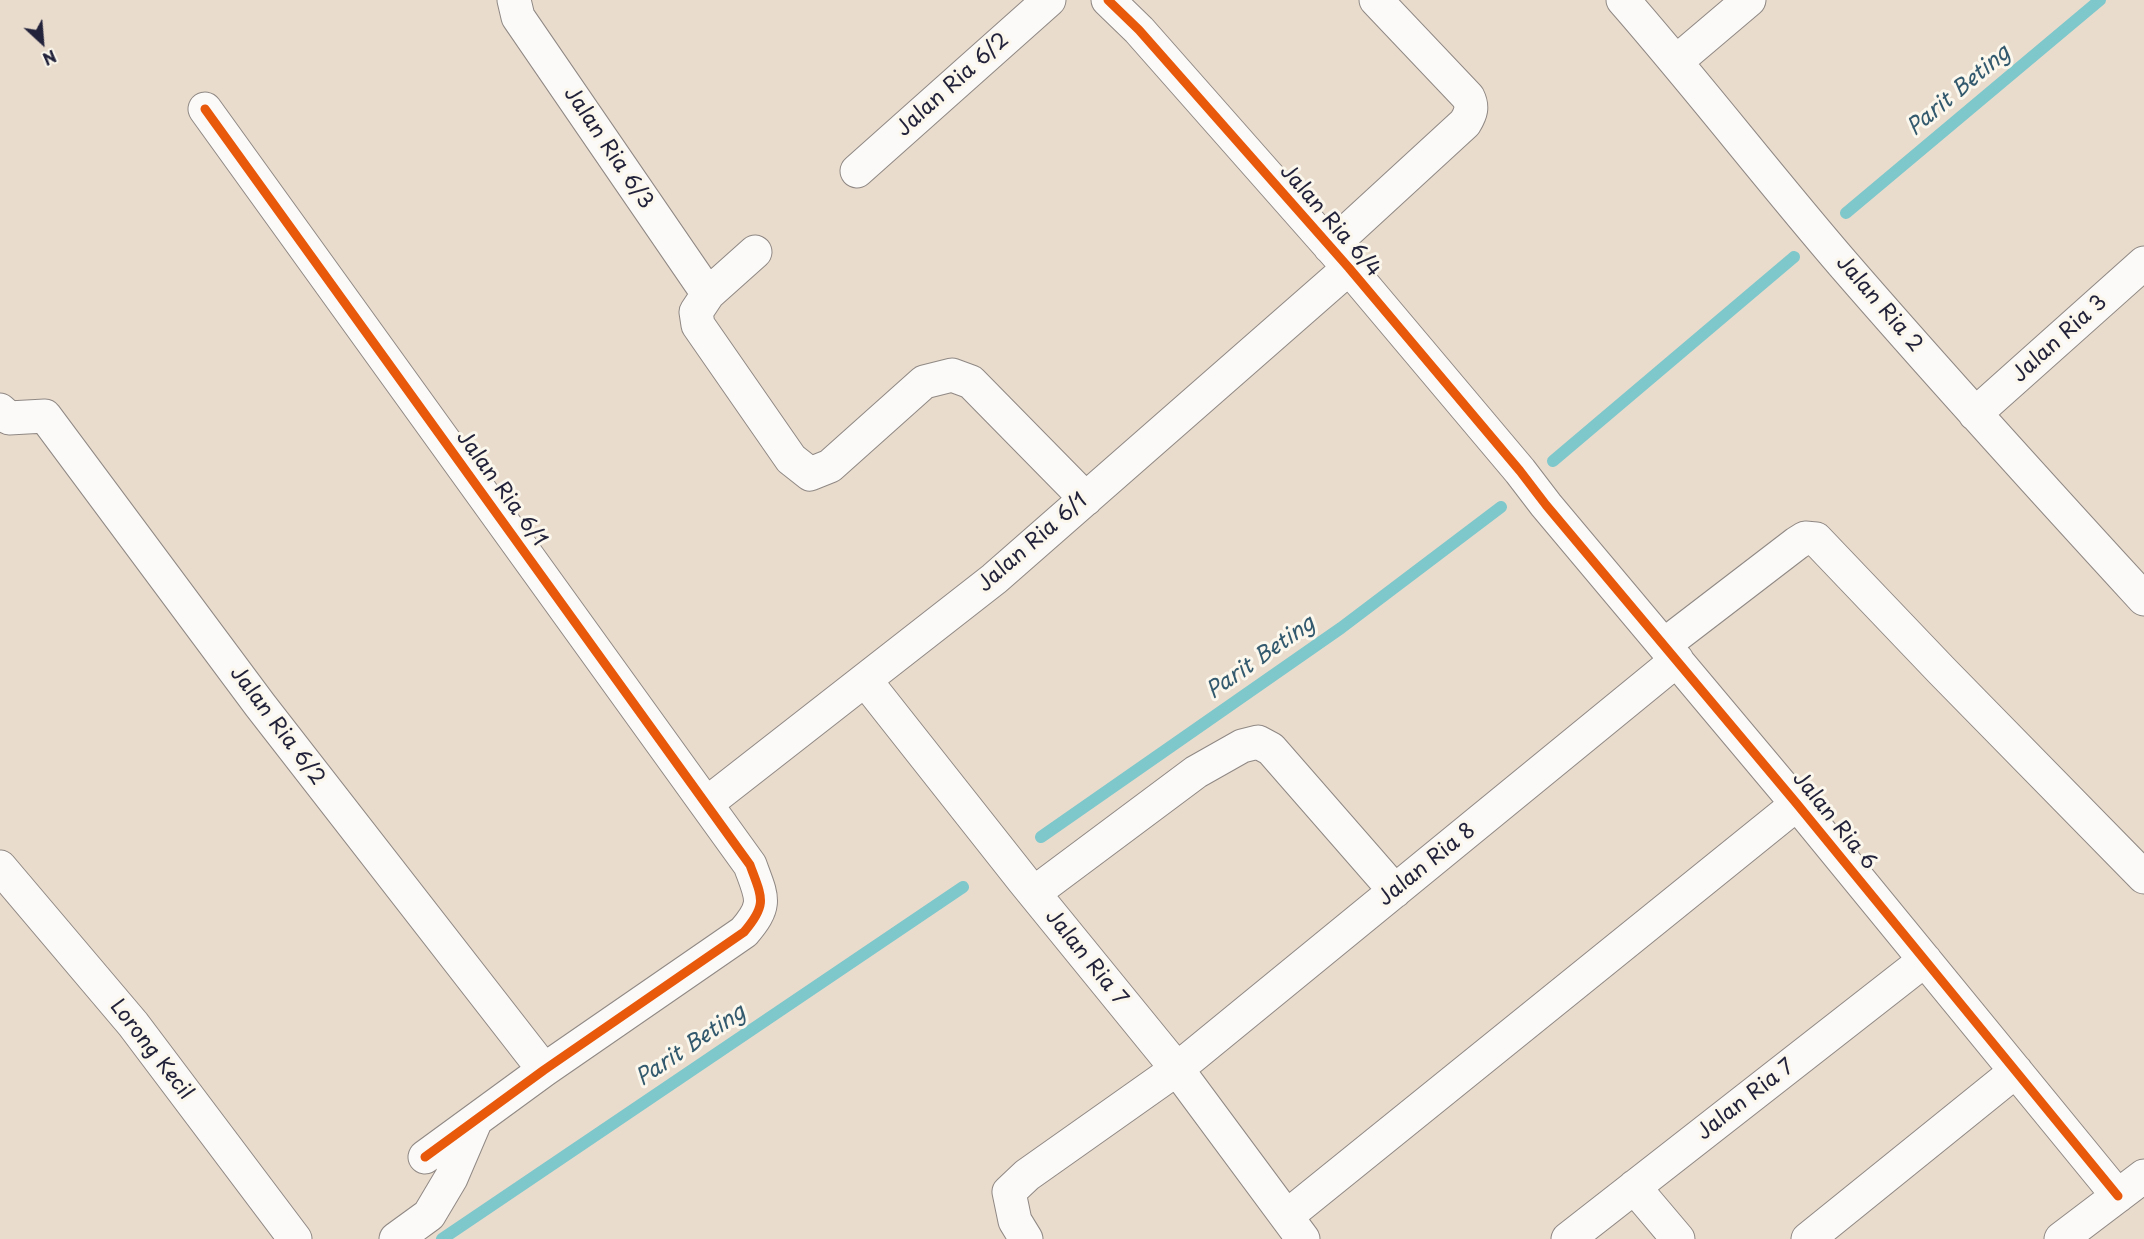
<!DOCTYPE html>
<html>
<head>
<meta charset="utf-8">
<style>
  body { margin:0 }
  #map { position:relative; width:2144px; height:1239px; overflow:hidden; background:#e9dccd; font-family:"Playpen Sans",sans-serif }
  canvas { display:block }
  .north { position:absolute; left:12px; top:12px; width:60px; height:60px; -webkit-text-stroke:4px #fbf7ec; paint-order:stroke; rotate:154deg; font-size:16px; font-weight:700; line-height:24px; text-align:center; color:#22223b }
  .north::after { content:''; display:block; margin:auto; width:21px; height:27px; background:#22223b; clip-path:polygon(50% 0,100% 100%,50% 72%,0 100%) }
</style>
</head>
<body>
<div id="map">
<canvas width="2144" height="1239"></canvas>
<div class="north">N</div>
</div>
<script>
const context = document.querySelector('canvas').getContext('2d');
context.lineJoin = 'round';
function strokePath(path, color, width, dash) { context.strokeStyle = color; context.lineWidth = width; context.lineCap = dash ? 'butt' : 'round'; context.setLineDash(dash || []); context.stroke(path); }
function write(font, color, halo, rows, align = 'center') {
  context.font = font + ' "Playpen Sans",sans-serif'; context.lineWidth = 6; context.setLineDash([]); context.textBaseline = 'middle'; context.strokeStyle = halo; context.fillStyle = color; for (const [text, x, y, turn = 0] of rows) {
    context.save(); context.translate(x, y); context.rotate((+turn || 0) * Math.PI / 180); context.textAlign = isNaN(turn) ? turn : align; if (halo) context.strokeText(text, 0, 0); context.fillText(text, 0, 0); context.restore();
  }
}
const stream = new Path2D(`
  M1846,213L2100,0
  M1553,461L1794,257
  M1041,837L1341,628L1501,507
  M442,1239L963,887`);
const minor = new Path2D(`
  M514,0L518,17L708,294
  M1108,0L1139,30L1349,268L1520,471L1546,505L1797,804L2118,1196
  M1623,0C1699,87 1769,178 1844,265C1942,378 2043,489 2144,599
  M1677,61L1749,0
  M205,109L750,865C762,898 768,904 744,932L544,1070L425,1157
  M857,171L1049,0
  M1330,247L1465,123C1471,113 1473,107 1468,97L1376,0
  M755,252L708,294L696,312L698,325L791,459L810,474L830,466L924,382L952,375L971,382L1086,499
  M0,410L9,418L45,416L260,705L544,1070
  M1975,414L2144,263
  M1664,645L1797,543L1805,538L1816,539L1942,671L2144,877
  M865,680L1023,880L1177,1069L1303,1239
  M706,804L994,579L1349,268
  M0,867L133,1024L295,1239
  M1034,893L1196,772L1242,746L1258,742L1271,749L1395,891
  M1634,1187L1678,1239
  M1287,1216L1797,804
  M396,1239L429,1215L451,1178L475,1122
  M1026,1239L1015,1221L1009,1192L1027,1175L1177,1069L1677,660
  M1568,1239L1925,960
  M1808,1239L2016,1071
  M2061,1239L2144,1176`);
const cycleway = new Path2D(`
  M1108,0L1139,30L1349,268L1520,471L1546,505L1797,804L2118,1196
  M205,109L750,865C762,898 768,904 744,932L544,1070L425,1157`);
const streetNames = [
  ["Jalan Ria 6/2",953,85,-42],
  ["Jalan Ria 6/3",608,148,56],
  ["Jalan Ria 6/4",1330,221,49],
  ["Jalan Ria 2",1879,304,49],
  ["Jalan Ria 3",2060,339,-42],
  ["Jalan Ria 6/1",501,489,54],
  ["Jalan Ria 6/1",1033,543,-41],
  ["Jalan Ria 6/2",277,726,53],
  ["Jalan Ria 6",1834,821,51],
  ["Jalan Ria 8",1427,865,-39],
  ["Jalan Ria 7",1086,958,51],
  ["Lorong Kecil",151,1050,52],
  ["Jalan Ria 7",1746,1100,-38]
];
const waterNames = [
  ["Parit Beting",1959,91,-40],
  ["Parit Beting",1261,658,-35],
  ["Parit Beting",691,1046,-34]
];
strokePath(stream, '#7ec7cb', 12);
strokePath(minor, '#8f8884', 35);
strokePath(minor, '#fcfaf8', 33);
strokePath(cycleway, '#e8590c', 9);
write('21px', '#22223b', '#fbf7ec', streetNames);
write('italic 22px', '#32596d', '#fbf7ec', waterNames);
</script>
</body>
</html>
